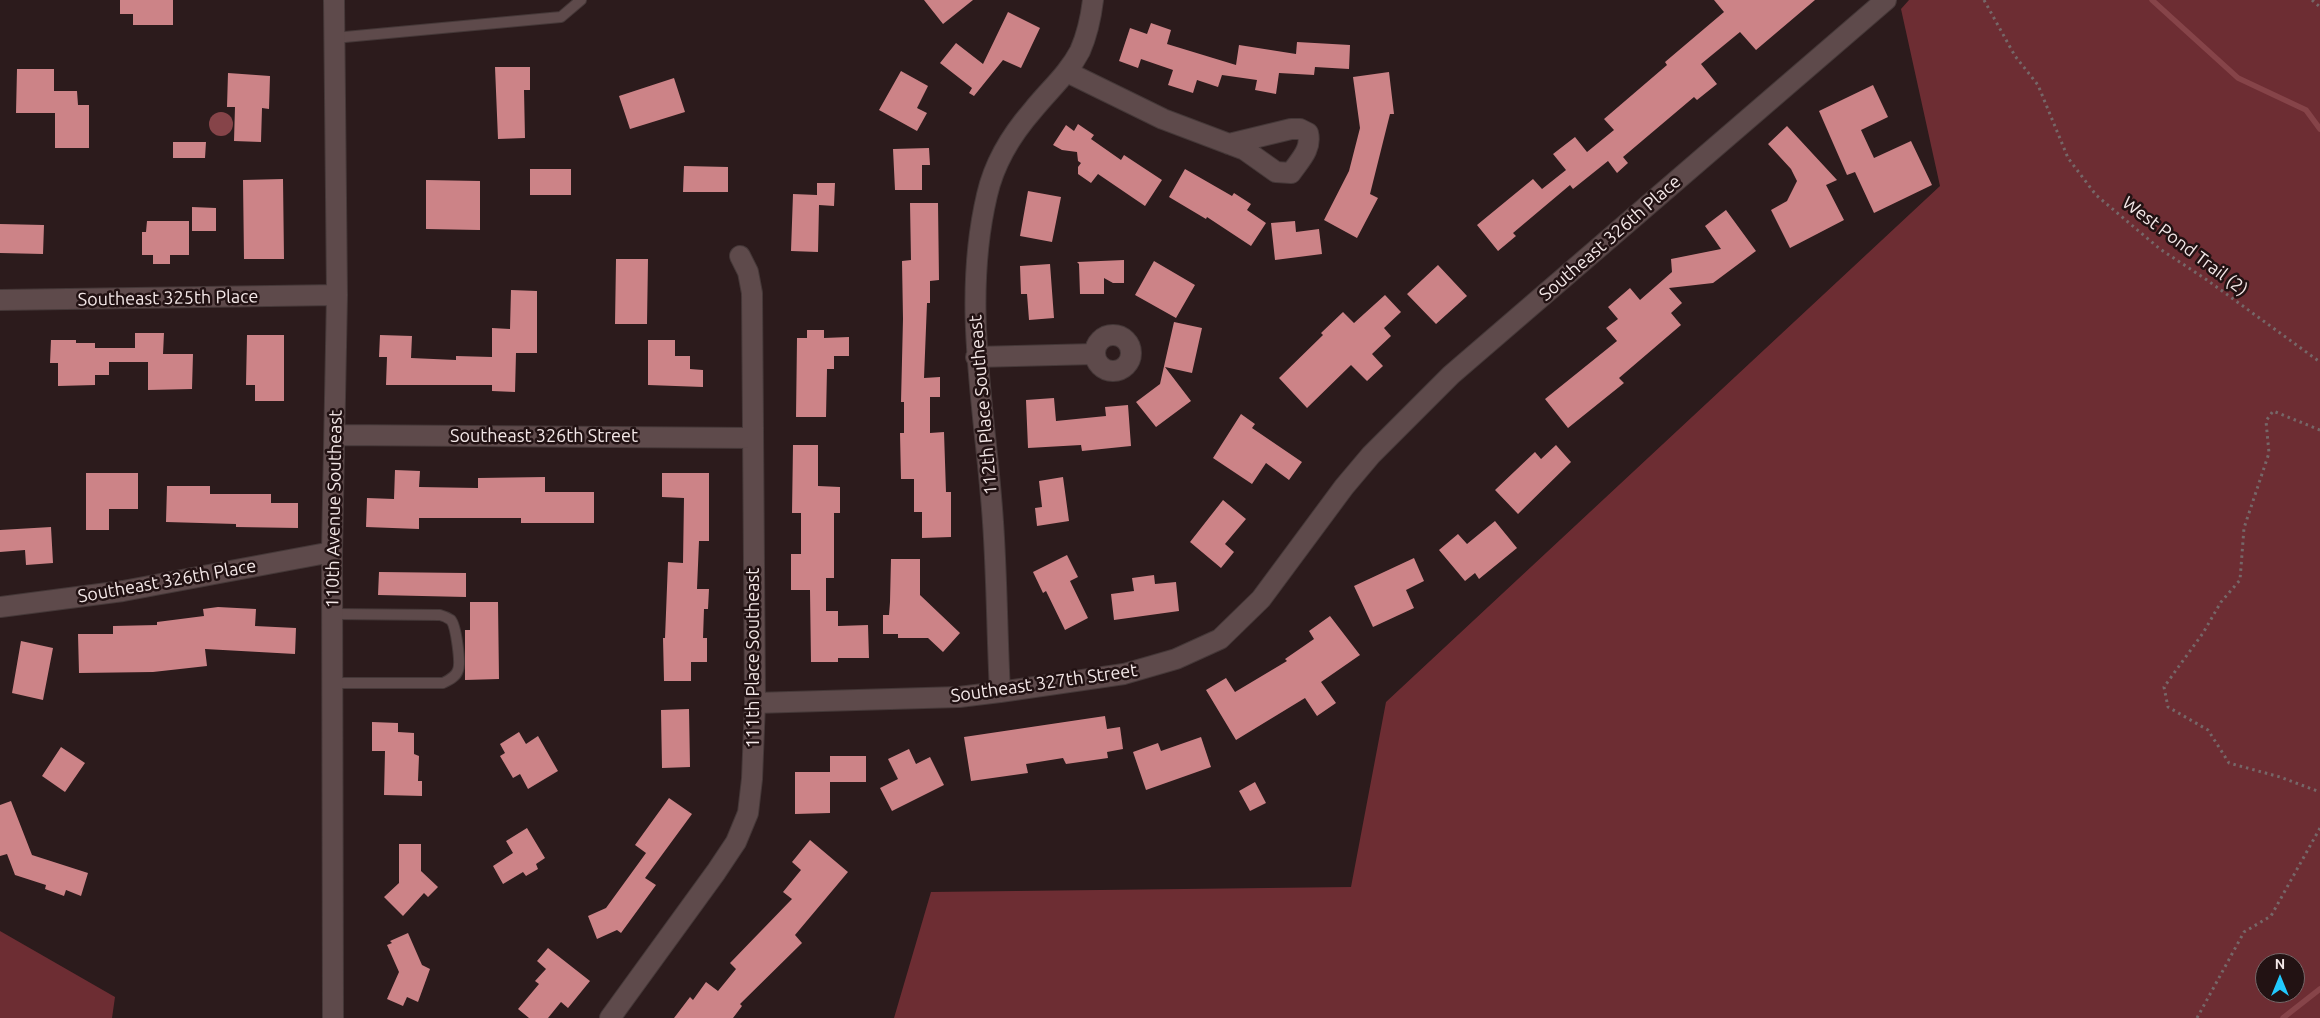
<!DOCTYPE html>
<html>
<head>
<meta charset="utf-8">
<style>
  body { margin:0 }
  #map { position:relative; width:2320px; height:1018px; overflow:hidden; background:#2c1b1c; font-family:Ubuntu,sans-serif }
  canvas { display:block }
  .north { position:absolute; left:2255px; top:953px; width:50px; height:50px; box-sizing:border-box; background:#221213; border:1px solid #766768; border-radius:50%; rotate:0deg; font-size:14px; font-weight:700; line-height:20px; text-align:center; color:#f3e7e7 }
  .north::after { content:''; display:block; margin:auto; width:18px; height:22px; background:#22c9fd; clip-path:polygon(50% 0,100% 100%,50% 72%,0 100%) }
</style>
</head>
<body>
<div id="map">
<canvas width="2320" height="1018"></canvas>
<div class="north">N</div>
</div>
<script>
const context = document.querySelector('canvas').getContext('2d');
context.lineJoin = 'round';
function fillPath(path, color) { context.fillStyle = color; context.fill(path, 'evenodd'); }
function strokePath(path, color, width, dash) { context.strokeStyle = color; context.lineWidth = width; context.lineCap = dash ? 'butt' : 'round'; context.setLineDash(dash || []); context.stroke(path); }
function write(font, color, halo, rows, align = 'center') {
  context.font = font + ' Ubuntu,sans-serif'; context.lineWidth = 5; context.setLineDash([]); context.textBaseline = 'middle'; context.strokeStyle = halo; context.fillStyle = color; for (const [text, x, y, turn = 0] of rows) {
    context.save(); context.translate(x, y); context.rotate((+turn || 0) * Math.PI / 180); context.textAlign = isNaN(turn) ? turn : align; if (halo) context.strokeText(text, 0, 0); context.fillText(text, 0, 0); context.restore();
  }
}
const forest = new Path2D(`
  M1909,0H2320V1018H894L931,892L1351,887L1386,702L1940,186L1901,9ZM2265,963H2295V993H2265Z
  M0,931L115,997L112,1018H0Z`);
const water = new Path2D(`
  M209 124a12 12 0 1 1 24 0a12 12 0 1 1-24 0Z`);
const stream = new Path2D(`
  M2152,0L2238,78L2306,110L2320,129
  M2283,1018L2320,989`);
const building = new Path2D(`
  M120,0H173V25H133V14H120Z
  M924,0H973L943,24Z
  M1714,0H1815L1756,50L1740,32L1701,64L1717,84L1697,100L1694,97L1623,157L1628,163L1617,173L1608,161L1573,189L1570,185L1513,233L1516,236L1498,251L1477,225L1533,179L1542,189L1566,170L1553,154L1575,137L1587,152L1614,130L1604,119L1667,65L1665,62L1724,12Z
  M1008,12L1040,28L1021,68L1003,60L974,96L969,93L972,88L940,63L956,43L983,64Z
  M1151,23L1171,30L1167,44L1236,65L1239,45L1296,54L1297,42L1350,45L1349,69L1315,67L1314,75L1279,73L1276,94L1255,90L1257,80L1222,75L1218,87L1197,80L1193,93L1168,85L1173,70L1141,59L1138,68L1119,61L1130,28L1147,34Z
  M495,67H530V90H524L525,138L498,139Z
  M17,69H54V91H77L78,105H89V148H55V113H16Z
  M901,71L928,86L917,108L927,113L917,131L879,110Z
  M1389,72L1394,114H1390L1370,194L1378,198L1357,238L1324,220L1349,171L1360,128L1353,77Z
  M228,73L270,76L269,109L262,108L261,142L234,141L235,107H227Z
  M674,78L685,112L630,129L619,96Z
  M1873,85L1888,117L1861,130L1874,158L1911,141L1932,185L1874,213L1855,172L1847,175L1819,111Z
  M1078,124L1094,135L1091,139L1121,160L1124,155L1162,180L1145,206L1098,174L1091,183L1078,174V167L1081,163L1078,161L1077,152L1062,150L1053,145L1066,125L1074,131Z
  M1787,126L1837,180L1826,185L1844,220L1790,248L1771,210L1787,201L1797,181L1791,169L1768,144Z
  M173,142H206L205,158H173Z
  M929,148L930,165H922V190H895L893,149Z
  M684,166L728,167V192H683Z
  M530,169H571V195H530Z
  M1185,169L1232,196L1234,193L1251,204L1247,210L1266,223L1251,246L1207,217L1206,219L1169,197Z
  M283,179L284,259H244L243,180Z
  M426,180L480,181V230L426,229Z
  M817,183H835L834,206L819,205L818,252L791,251L793,194L817,195Z
  M1028,191L1061,197L1052,242L1020,236Z
  M910,203H938L939,280L930,281V303H927L924,378L940,377V397H930V433L944,432L946,492H951V537L922,538V512H914V479H901L900,433H904V402H901L903,319L902,261L911,260Z
  M192,207L216,208V231H192Z
  M1726,210L1756,251L1713,283L1669,288L1682,303L1671,313L1681,325L1619,378L1624,383L1568,428L1545,399L1617,341L1606,328L1618,319L1608,307L1630,288L1640,300L1672,272L1671,259L1721,249L1705,226Z
  M147,221H189V255H170V264H153V255H142V232H146Z
  M1295,221L1296,232L1319,229L1322,254L1275,260L1271,223Z
  M0,224L44,225L43,254L0,253Z
  M616,259H648L647,324H615Z
  M1124,260V283H1113L1104,278V294H1080L1079,264L1077,262Z
  M1154,261L1195,285L1176,318L1135,295Z
  M1050,264L1054,318L1029,320L1027,294H1021L1020,266Z
  M1438,265L1467,296L1436,324L1407,294Z
  M511,290L537,291V353H516L515,392L492,391V385H386L387,357H379L380,335L412,336L411,358L456,360V356L492,357V328L510,329Z
  M1385,295L1401,312L1384,328L1391,336L1372,354L1383,366L1367,381L1351,365L1307,408L1279,378L1323,335L1321,333L1343,312L1354,323Z
  M1174,322L1202,328L1192,373L1165,367L1191,401L1156,427L1136,402L1160,384Z
  M807,330H824V338L849,337V356H834V369H827L826,417H796L797,338H807Z
  M135,333H164L163,354H193L192,389L148,390V362H109V375H95V385L58,386V363H50L51,340H76V343H95V348H135Z
  M247,335H284V401H255V385H246Z
  M648,340H675V356H690V369L703,370V387L648,385Z
  M1054,398L1056,421L1106,416L1105,407L1128,405L1131,446L1082,451L1081,445L1028,448L1026,400Z
  M1241,414L1255,424L1252,428L1302,462L1289,480L1266,463L1252,484L1213,458Z
  M793,445H818V486L840,487V513H834V578H826V611H838V626L868,625L869,658H838V662H811L810,590H791V554H801V513H792Z
  M1556,445L1571,462L1518,514L1495,490L1535,452L1541,459Z
  M395,470L420,471L419,487L478,488V478L545,477V492H594V523H521V518H419V529L366,527L367,498L394,499Z
  M86,473H138V509H109V530H86Z
  M662,473H709V541H699L697,589H709L708,609H704L703,638H707V662H691V681H664L663,638H665L668,562L683,563L684,498L662,497Z
  M1063,477L1069,521L1037,526L1035,508L1042,507L1039,481Z
  M167,486H210V494H271V503H298V528L236,527V524L166,522Z
  M1223,500L1246,519L1225,544L1234,552L1221,568L1190,542Z
  M1495,521L1517,548L1479,579L1475,573L1465,581L1439,550L1458,534L1467,544Z
  M51,527L53,563L26,565L25,550L0,552V530Z
  M1067,555L1078,577L1070,581L1088,618L1065,630L1046,591L1043,593L1033,572Z
  M1414,558L1424,581L1406,590L1414,608L1373,627L1354,586Z
  M891,559H920V595L960,633L943,652L928,638H898V634H883V615H889L890,602Z
  M379,572L466,573V597L378,595Z
  M1154,575L1155,584L1176,582L1179,611L1114,620L1111,594L1134,591L1132,578Z
  M470,602H498L499,679L465,680V630H470Z
  M218,607L256,609L255,626L296,628L295,654L205,649L207,666L153,672L79,673L78,634H113V626L157,625V622L204,616L203,609Z
  M1330,616L1360,655L1321,682L1336,703L1317,716L1305,698L1236,740L1206,690L1226,678L1235,692L1287,661L1285,659L1314,639L1309,631Z
  M21,641L53,648L43,700L12,693Z
  M689,709L690,767L662,768L661,710Z
  M1105,716L1107,729L1120,727L1123,749L1107,752L1108,758L1066,764L1063,758L1026,764L1028,773L971,781L964,737Z
  M372,722L398,723V732L414,733V754L419,756L418,781H422V796L384,795L385,751H372Z
  M519,732L526,744L538,736L558,771L528,789L520,774L513,778L500,756L505,753L500,744Z
  M1201,737L1211,767L1146,790L1133,752L1158,743L1161,751Z
  M61,747L85,763L65,792L42,776Z
  M909,749L916,764L930,757L944,785L892,811L880,788L898,779L888,759Z
  M830,756H866V782H830Z
  M795,772H830V813L795,814Z
  M1255,782L1266,803L1250,811L1239,791Z
  M669,798L692,814L645,878L656,885L621,933L617,930L597,939L588,916L606,908L646,853L635,845Z
  M11,801L32,855L88,873L81,896L66,890L64,896L45,889L46,885L15,875L7,854L0,856V805Z
  M527,828L545,858L536,864L538,869L526,876L523,872L503,884L493,866L513,853L506,841Z
  M810,840L848,872L795,935L802,943L740,1004L742,1006L733,1018H674L690,997L693,1000L706,982L718,991L736,969L730,963L792,899L783,892L801,870L792,862Z
  M399,844H421V871L438,887L428,897L424,893L403,916L384,897L399,883Z
  M408,933L422,965L430,969L418,1002L407,997L403,1006L387,999L399,972L387,945L392,943L390,941Z
  M548,948L590,981L568,1008L561,1002L548,1018H529L518,1009L539,984L535,981L546,969L537,961Z`);
const path = new Path2D(`
  M1984,0L2015,56L2038,85L2068,158L2096,195L2160,249L2207,280L2320,362
  M2312,0L2320,7
  M2320,430L2273,411L2266,421L2269,453L2244,528L2240,580L2221,602L2203,633L2164,687L2168,707L2208,730L2229,763L2280,777L2320,792
  M2197,1018L2244,932L2271,916L2320,828`);
const service = new Path2D(`
  M334,38L561,17L581,0
  M332,614L440,615C444,616 448,618 451,620C456,626 461,663 458,670C456,677 449,680 443,683H333`);
const minor = new Path2D(`
  M1067,72L1163,119L1245,150L1276,172L1291,173C1300,160 1312,149 1308,133L1300,129H1291L1229,144
  M0,300L337,295
  M1095 353a18 18 0 1 1 36 0a18 18 0 1 1-36 0Z
  M976,357L1095,354
  M335,435L753,438
  M0,607L123,591L332,552
  M1000,692C997,635 997,579 993,522C986,413 961,305 987,195C994,164 1012,134 1033,110C1049,90 1068,74 1080,51C1087,35 1091,17 1093,0
  M755,703L959,697L1000,692L1124,674L1176,659L1220,639L1261,599L1344,487L1371,455L1451,375L1886,0
  M333,1018L332,552L337,295L334,0
  M610,1018L716,872L736,842L748,813L752,779L755,703L752,293L748,272L740,256`);
const streetNames = [
  ["Southeast 326th Place",1610,238,-41],
  ["West Pond Trail (2)",2185,246,37],
  ["Southeast 325th Place",168,298,-1],
  ["112th Place Southeast",983,405,-95],
  ["Southeast 326th Street",544,436],
  ["110th Avenue Southeast",334,509,-89],
  ["Southeast 326th Place",167,581,-10],
  ["111th Place Southeast",753,658,-90],
  ["Southeast 327th Street",1044,683,-8]
];
fillPath(forest, '#6d2d33');
fillPath(water, '#864449');
strokePath(stream, '#864449', 5.5);
fillPath(building, '#cc8387');
strokePath(service, '#453838', 12);
strokePath(minor, '#453838', 22);
strokePath(path, '#766768', 3, [2.5, 4]);
strokePath(service, '#5e4a4b', 10);
strokePath(minor, '#5e4a4b', 20);
write('18px', '#f3e7e7', '#221213', streetNames);
</script>
</body>
</html>
